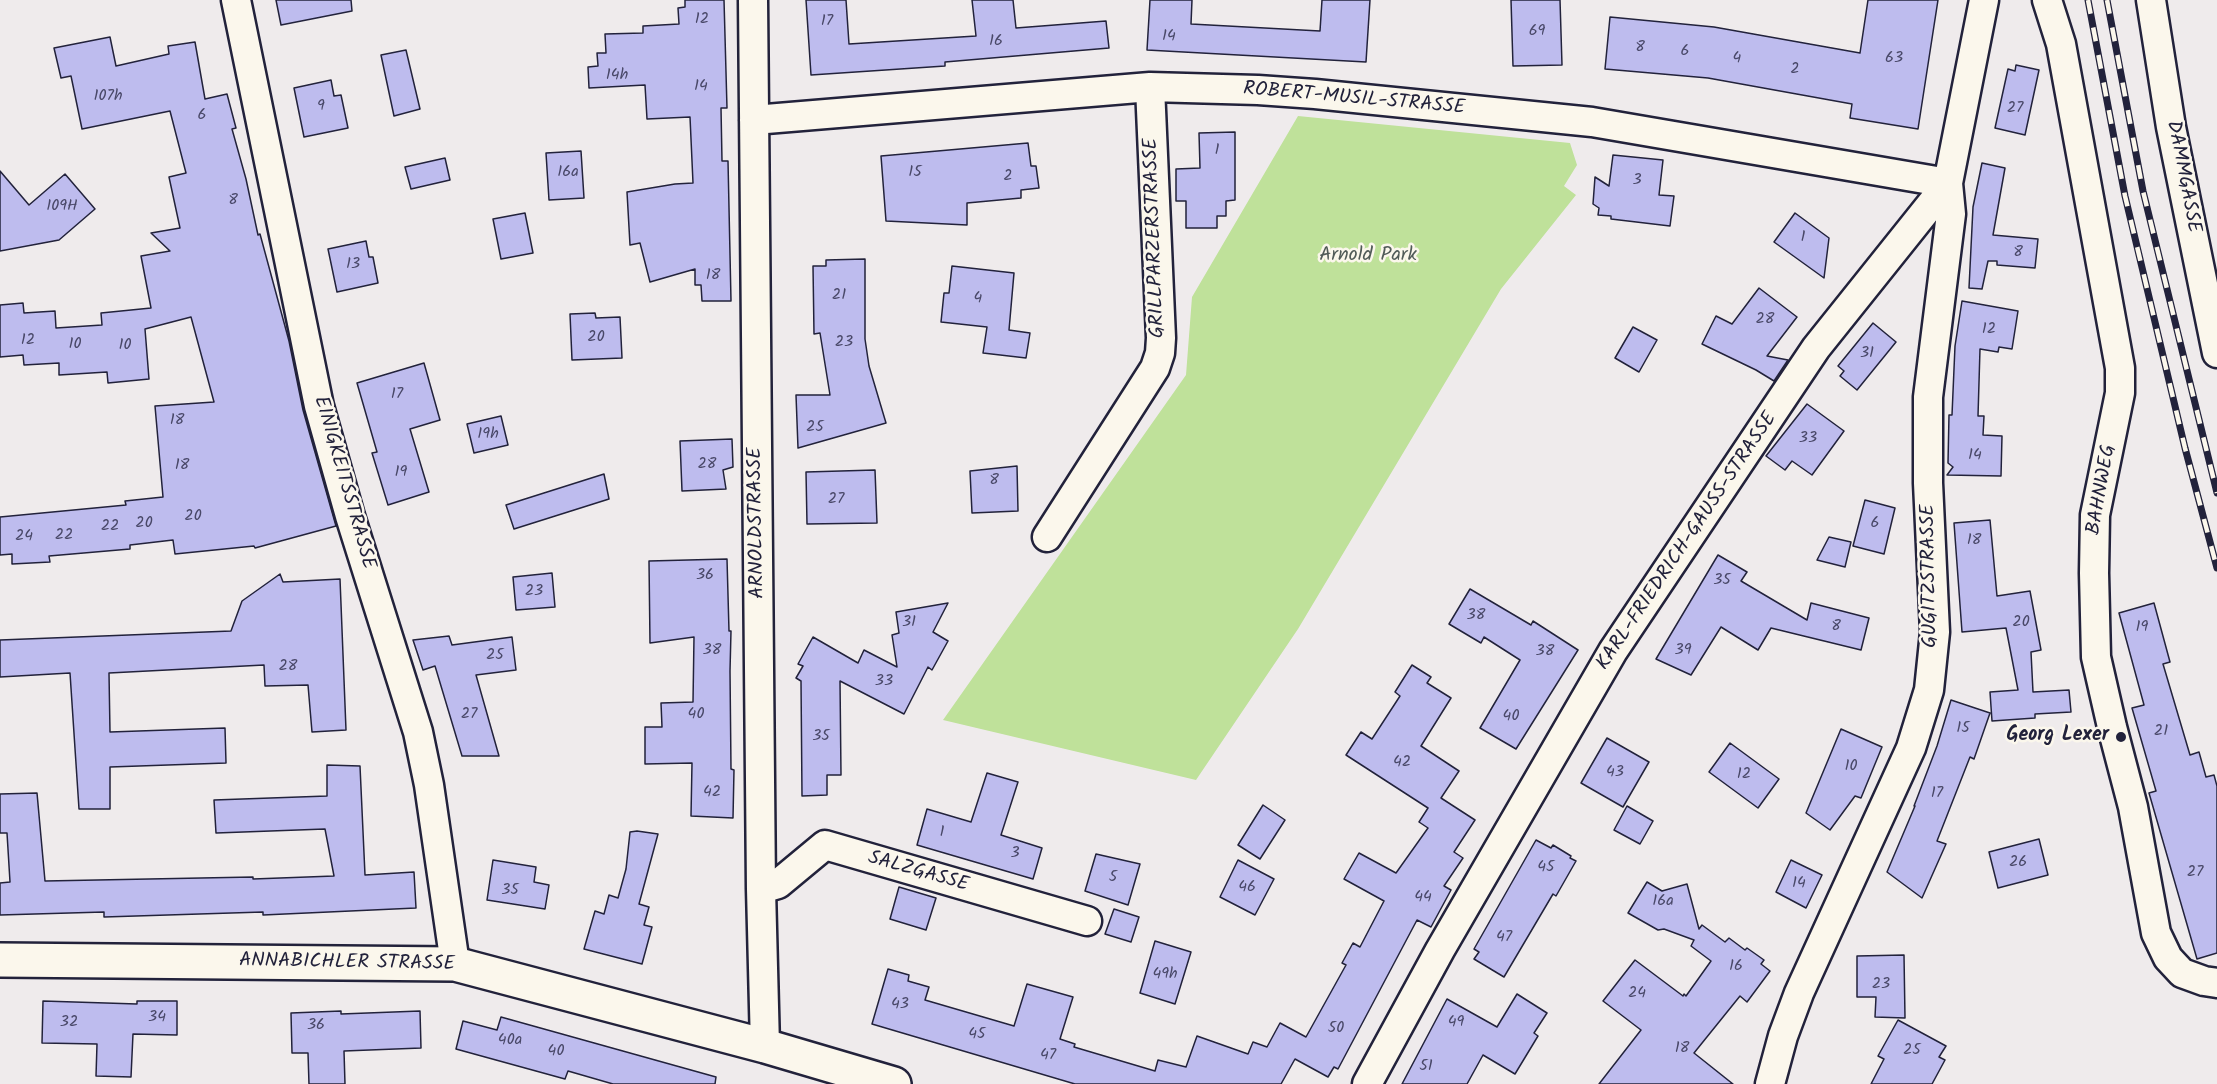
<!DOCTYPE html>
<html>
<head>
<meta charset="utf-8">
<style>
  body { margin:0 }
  canvas { display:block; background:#efebec }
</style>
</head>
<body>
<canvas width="2217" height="1084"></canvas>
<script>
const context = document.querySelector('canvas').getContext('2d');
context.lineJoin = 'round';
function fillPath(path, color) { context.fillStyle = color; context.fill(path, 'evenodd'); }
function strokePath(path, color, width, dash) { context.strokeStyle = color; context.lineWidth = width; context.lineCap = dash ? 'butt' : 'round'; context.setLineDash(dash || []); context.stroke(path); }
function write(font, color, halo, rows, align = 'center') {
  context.font = font + ' Kalam,sans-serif'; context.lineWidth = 5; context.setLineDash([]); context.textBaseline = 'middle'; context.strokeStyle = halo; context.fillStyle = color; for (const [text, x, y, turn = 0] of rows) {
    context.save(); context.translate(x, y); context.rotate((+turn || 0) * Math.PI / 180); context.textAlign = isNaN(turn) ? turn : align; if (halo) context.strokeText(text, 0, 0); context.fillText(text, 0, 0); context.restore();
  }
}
const green = new Path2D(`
  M1298,116L1570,143L1577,165L1564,186L1576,195L1501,289L1298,629L1196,780L943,720L1186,375L1192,297Z`);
const building = new Path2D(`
  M276,0H351L352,11L281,25Z
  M685,0H724L727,108H721L722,161H728L731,301H702L701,285H695V269L650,282L640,243L630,245L627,192L675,184L693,183L690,117L647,119L645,85L589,88L588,67L598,66L597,53H606L605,34L643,33V26L679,24L678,8L685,7Z
  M806,0H846L849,44L976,36L972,0H1013L1016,28L1106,21L1109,48L945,62V66L811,75Z
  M1150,0H1192L1191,24L1320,31L1322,0H1370L1366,62L1147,50Z
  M1511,0H1560L1562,65L1513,66Z
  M1868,0H1938L1918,129L1850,118L1852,104L1708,78L1605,69L1610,17L1714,27L1860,53Z
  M110,37L116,66L169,54L168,46L195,42L205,99L227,94L236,128L232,129L246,179L258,235L260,234L289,341L303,410L336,526L255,548L254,546L175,554L173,540L130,545V549L49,556L50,562L12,564V554L0,555V517L126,505L125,501L163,497L155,406L214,402L191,317L145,329L149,379L108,383L107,372L59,375V363L24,365L23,355L0,357V305L23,303L24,313L55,311L56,328L102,325L101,313L151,308L141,256L170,251L151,233L180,228L169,177L186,173L170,111L82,129L71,76L61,78L54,48Z
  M406,50L420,109L394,116L381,55Z
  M2016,65L2039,70L2025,135L1995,128L2008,69L2015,71Z
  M331,80L334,96L341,95L348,128L304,137L294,88Z
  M1235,132V200L1226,201V216H1217V228H1186V201H1176V169L1200,168L1199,133Z
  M1028,143L1031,166H1036L1039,188L1021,190V198L967,203V225L886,221L881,156Z
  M581,151L584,198L549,200L546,153Z
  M1613,155L1663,160L1659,195L1674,196L1670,226L1611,219V216L1598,215L1599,208L1593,204L1595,177L1609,186Z
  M445,158L450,180L411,189L405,167Z
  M1982,163L2005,168L1993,235L2038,239L2035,268L1997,265V261H1988L1982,289L1969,288L1973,207Z
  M0,171L29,205L65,174L95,209L59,240L0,251Z
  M525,213L533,253L501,259L493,219Z
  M1795,213L1829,238L1824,278L1774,242Z
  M366,241L369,257H373L378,283L337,292L328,249Z
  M865,259V339L869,366L886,423L798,448L796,395H830L820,333L814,334L813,266H826V260Z
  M952,266L1014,273L1009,330L1030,333L1026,358L983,353L987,327L941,322L944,293H949Z
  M1759,288L1797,317L1767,356L1788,360L1774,381L1756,370L1702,344L1716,316L1732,324Z
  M1962,301L2018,311L2012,349L1999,347L1998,352L1980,349L1978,416H1984L1983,435L2002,436L2001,476L1947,475L1953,467L1948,463L1949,415H1952L1955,346Z
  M595,313L596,318L620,317L622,358L572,360L570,314Z
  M1873,323L1896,342L1857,390L1840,376L1844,371L1838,366Z
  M1633,327L1657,340L1639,372L1615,358Z
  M424,363L440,420L410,429L429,492L388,505L372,453L377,452L357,383Z
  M1807,404L1844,431L1812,475L1792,461L1785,470L1766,456Z
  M501,416L508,445L474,453L467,424Z
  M732,439L733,467L723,470L726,489L682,491L680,441Z
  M1017,466L1018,511L972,513L970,471Z
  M875,470L877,523L807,524L806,472Z
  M604,474L609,499L514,529L506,505Z
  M1865,500L1895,508L1884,554L1853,546Z
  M1990,520L1997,596L2030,591L2041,650L2031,652L2033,692L2069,690L2071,712L2035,714V718L1992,721L1990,692L2018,690L2006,628L1962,632L1954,523Z
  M1829,537L1851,542L1845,567L1817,560Z
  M1718,555L1747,572L1741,581L1807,620L1811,603L1869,618L1861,650L1771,628L1758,650L1721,627L1691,675L1656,659Z
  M727,559L729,631H731L730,671L731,769L734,770L733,818L691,816L692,763L645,764V727H662L661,703L693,702L694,637L650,643L649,561Z
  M552,573L555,607L516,610L513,577Z
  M280,574L283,582L340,579L346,730L312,732L308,685L265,686L264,665L109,673L110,732L225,728L226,763L110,767V809H79L70,673L0,677V640L231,631L242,601Z
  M1470,589L1531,625L1533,621L1578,650L1516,749L1480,728L1520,660L1484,637L1481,643L1449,624Z
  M948,603L933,632L948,641L932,670L928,667L904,714L840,681L841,775H827V795L802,796L801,681L796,678L803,666L798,664L813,637L858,663L864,650L897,667L892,635L899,633L896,612Z
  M2154,603L2170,662L2163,664L2190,755L2199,752L2206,777L2214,775L2217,786V953L2197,959L2149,793L2156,791L2132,708L2144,705L2119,613Z
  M449,636L452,645L512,637L516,670L476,675L499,756H462L435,666L423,670L413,640Z
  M1412,665L1431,677L1427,683L1451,698L1421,746L1459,771L1441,798L1475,820L1454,852L1463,858L1444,886L1451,890L1431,927L1417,920L1338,1069L1334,1067L1328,1077L1295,1059L1281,1084H1075L872,1024L888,969L909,975L908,981L929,987L925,1000L1014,1026L1027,984L1073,997L1060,1039L1075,1044L1074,1047L1155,1071L1158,1060L1186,1067L1197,1036L1248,1054L1253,1042L1267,1047L1280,1023L1306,1037L1346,965L1342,963L1353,943L1360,947L1384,901L1344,879L1359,853L1396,873L1428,828L1419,822L1428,808L1346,755L1361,732L1372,739L1400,696L1395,692Z
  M1951,700L1990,713L1974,759L1970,757L1937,841L1946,844L1922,898L1887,872L1915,806H1914L1937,746Z
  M1841,729L1882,747L1861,798L1855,796L1830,830L1806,813Z
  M1607,738L1649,762L1623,807L1581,783Z
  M1730,743L1779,779L1758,808L1709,772Z
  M327,765L360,766L365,875L414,872L416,908L263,915V912L104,917V912L0,915V883L10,882L7,833H0V794L37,793L45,881L253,877V879L334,876L325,829L216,833L214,800L327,796Z
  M987,773L1018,782L1001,835L1042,848L1033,879L917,845L927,809L971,822Z
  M1263,805L1285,820L1260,859L1238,845Z
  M1627,806L1653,821L1640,844L1614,830Z
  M637,831L658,834L639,904L649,907L644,925L652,927L642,964L584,949L595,911L604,914L609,895L618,898L626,869L630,832Z
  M2039,839L2048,875L1998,888L1989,852Z
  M1536,840L1551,848L1553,845L1571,856L1570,858L1576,861L1556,896L1553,894L1504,977L1474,959L1479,952L1474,949Z
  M1096,854L1140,864L1128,905L1085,891Z
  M493,860L536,867L534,882L549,885L545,909L487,900Z
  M1238,860L1274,879L1255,915L1220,897Z
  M1791,860L1822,875L1806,908L1776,892Z
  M1647,882L1662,891L1687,884L1699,929L1702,925L1725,942L1729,938L1745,950L1747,948L1764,960L1761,964L1770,971L1747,1002L1740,996L1694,1053L1733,1084H1599L1641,1030L1603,1001L1635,960L1683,996L1684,994L1686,996L1711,961L1691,946L1694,940L1664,929L1658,930L1628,913Z
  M899,887L936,898L926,930L890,919Z
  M1114,909L1139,917L1131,942L1105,934Z
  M1155,941L1191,952L1175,1004L1140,993Z
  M1904,955L1905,1018L1875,1017L1876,997H1857V956Z
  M1517,994L1547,1013L1534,1033L1538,1036L1515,1074L1483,1055L1467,1084H1402L1447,999L1497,1027Z
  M43,1001L137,1004V1001H177V1035L133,1034L131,1077L96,1076L97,1044L42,1043Z
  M341,1011V1014L420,1011L421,1048L344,1051L345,1084H309L308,1053H292L291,1013Z
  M501,1017L716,1077L715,1084H613L568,1071L565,1079L456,1049L463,1021L497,1030Z
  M1898,1020L1946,1046L1939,1057L1945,1060L1932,1084H1871L1884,1059L1878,1056Z`);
const minor = new Path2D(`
  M236,0L319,406L350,516L418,732L429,785L455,964
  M753,0L761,889L765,1046
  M2047,0L2061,44L2120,368V393L2095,515L2094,573L2096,657L2112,727L2133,807L2156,933L2168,958L2182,973L2204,981L2217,983
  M2151,0L2171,127L2217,353
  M754,120L1150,87L1258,90L1315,94L1592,122L1948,183
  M1047,537L1155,368L1160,353L1161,338L1150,87
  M761,889L778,884L825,845L1087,921
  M1367,1084L1440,950L1613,651L1816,348L1948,183L1984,0
  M1770,1084L1783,1036L1799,993L1911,748L1929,690L1935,632L1928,483V397L1951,214L1948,183`);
const tertiary = new Path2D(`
  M0,960L455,964L765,1046L894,1084`);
const rail = new Path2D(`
  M2088,0L2125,196L2185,448L2217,568
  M2107,0L2143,191L2217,493`);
const markers = [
  [2121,737,6,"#22223b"]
];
const numberNames = [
  ["12",702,20],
  ["17",827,22],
  ["69",1537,32],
  ["14",1169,37],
  ["16",996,42],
  ["8",1640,48],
  ["6",1685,52],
  ["4",1737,59],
  ["63",1894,59],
  ["2",1795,70],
  ["14h",617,76],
  ["14",701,87],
  ["107h",108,97],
  ["9",321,107],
  ["27",2015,109],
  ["6",202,116],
  ["1",1217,151],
  ["16a",568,173],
  ["15",915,173],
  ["2",1008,177],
  ["3",1637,181],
  ["8",233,201],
  ["109H",62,207],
  ["1",1803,238],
  ["8",2018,253],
  ["13",353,265],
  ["18",713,276],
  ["21",839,296],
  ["4",978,299],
  ["28",1765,320],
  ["12",1989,330],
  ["20",596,338],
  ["12",28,341],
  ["23",844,343],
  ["10",75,345],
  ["10",125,346],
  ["31",1867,354],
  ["17",397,395],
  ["18",177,421],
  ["25",815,428],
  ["19h",488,435],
  ["33",1808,439],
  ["14",1975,456],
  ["28",707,465],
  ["18",182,466],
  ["19",401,473],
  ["8",994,481],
  ["27",836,500],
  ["20",193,517],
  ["20",144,524],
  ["6",1875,524],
  ["22",110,527],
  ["22",64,536],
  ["24",24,537],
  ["18",1974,541],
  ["36",705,576],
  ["35",1722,581],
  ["23",534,592],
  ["38",1476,616],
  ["31",909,623],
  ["20",2021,623],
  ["8",1836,627],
  ["19",2142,628],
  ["38",712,651],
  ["39",1683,651],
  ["38",1545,652],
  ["25",495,656],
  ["28",288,667],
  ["33",884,682],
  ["27",469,715],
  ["40",696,715],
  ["40",1511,717],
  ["15",1963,729],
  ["21",2161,732],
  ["35",821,737],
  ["42",1402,763],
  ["10",1851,767],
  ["43",1615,773],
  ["12",1744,775],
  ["42",712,793],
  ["17",1937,794],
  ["1",942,833],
  ["3",1015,854],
  ["26",2018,863],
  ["45",1546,868],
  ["27",2195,873],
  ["5",1113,878],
  ["14",1799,884],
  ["46",1247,888],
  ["35",510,891],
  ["44",1423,898],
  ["16a",1663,902],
  ["47",1504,938],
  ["16",1736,967],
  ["49h",1165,975],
  ["23",1881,985],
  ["24",1637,994],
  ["43",900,1005],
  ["34",157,1018],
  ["32",69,1023],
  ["49",1456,1023],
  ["36",316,1026],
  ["50",1336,1029],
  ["45",977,1035],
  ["40a",510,1041],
  ["18",1682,1049],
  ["25",1912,1051],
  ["40",556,1052],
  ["47",1048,1056],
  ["51",1426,1067]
];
const streetNames = [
  ["ROBERT-MUSIL-STRASSE",1354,100,5],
  ["DAMMGASSE",2182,177,79],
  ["GRILLPARZERSTRASSE",1156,238,-92],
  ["EINIGKEITSSTRASSE",343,483,74],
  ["BAHNWEG",2103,490,-80],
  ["ARNOLDSTRASSE",758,523,-91],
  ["KARL-FRIEDRICH-GAUSS-STRASSE",1688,542,-56],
  ["GUGITZSTRASSE",1931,576,-91],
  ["SALZGASSE",918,873,16],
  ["ANNABICHLER STRASSE",347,964,1]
];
const parkNames = [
  ["Arnold Park",1368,257]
];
const poiNames = [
  ["Georg Lexer",2109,737]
];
fillPath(green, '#bfe19a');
fillPath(building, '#bebcee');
strokePath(building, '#22223b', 1.5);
strokePath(minor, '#22223b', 33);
strokePath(tertiary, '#22223b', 38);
strokePath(minor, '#fbf7ec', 28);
strokePath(tertiary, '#fbf7ec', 33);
strokePath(rail, '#22223b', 7);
strokePath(rail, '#fbf7ec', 4.5, [14]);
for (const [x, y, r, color] of markers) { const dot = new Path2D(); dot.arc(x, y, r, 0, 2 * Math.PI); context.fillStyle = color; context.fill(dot); strokePath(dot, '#fbf7ec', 2); }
write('16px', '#494868', null, numberNames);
write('20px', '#22223b', '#fbf7ec', streetNames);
write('20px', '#515b58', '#fbf7ec', parkNames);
write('bold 20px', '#22223b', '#fbf7ec', poiNames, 'right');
</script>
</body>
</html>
